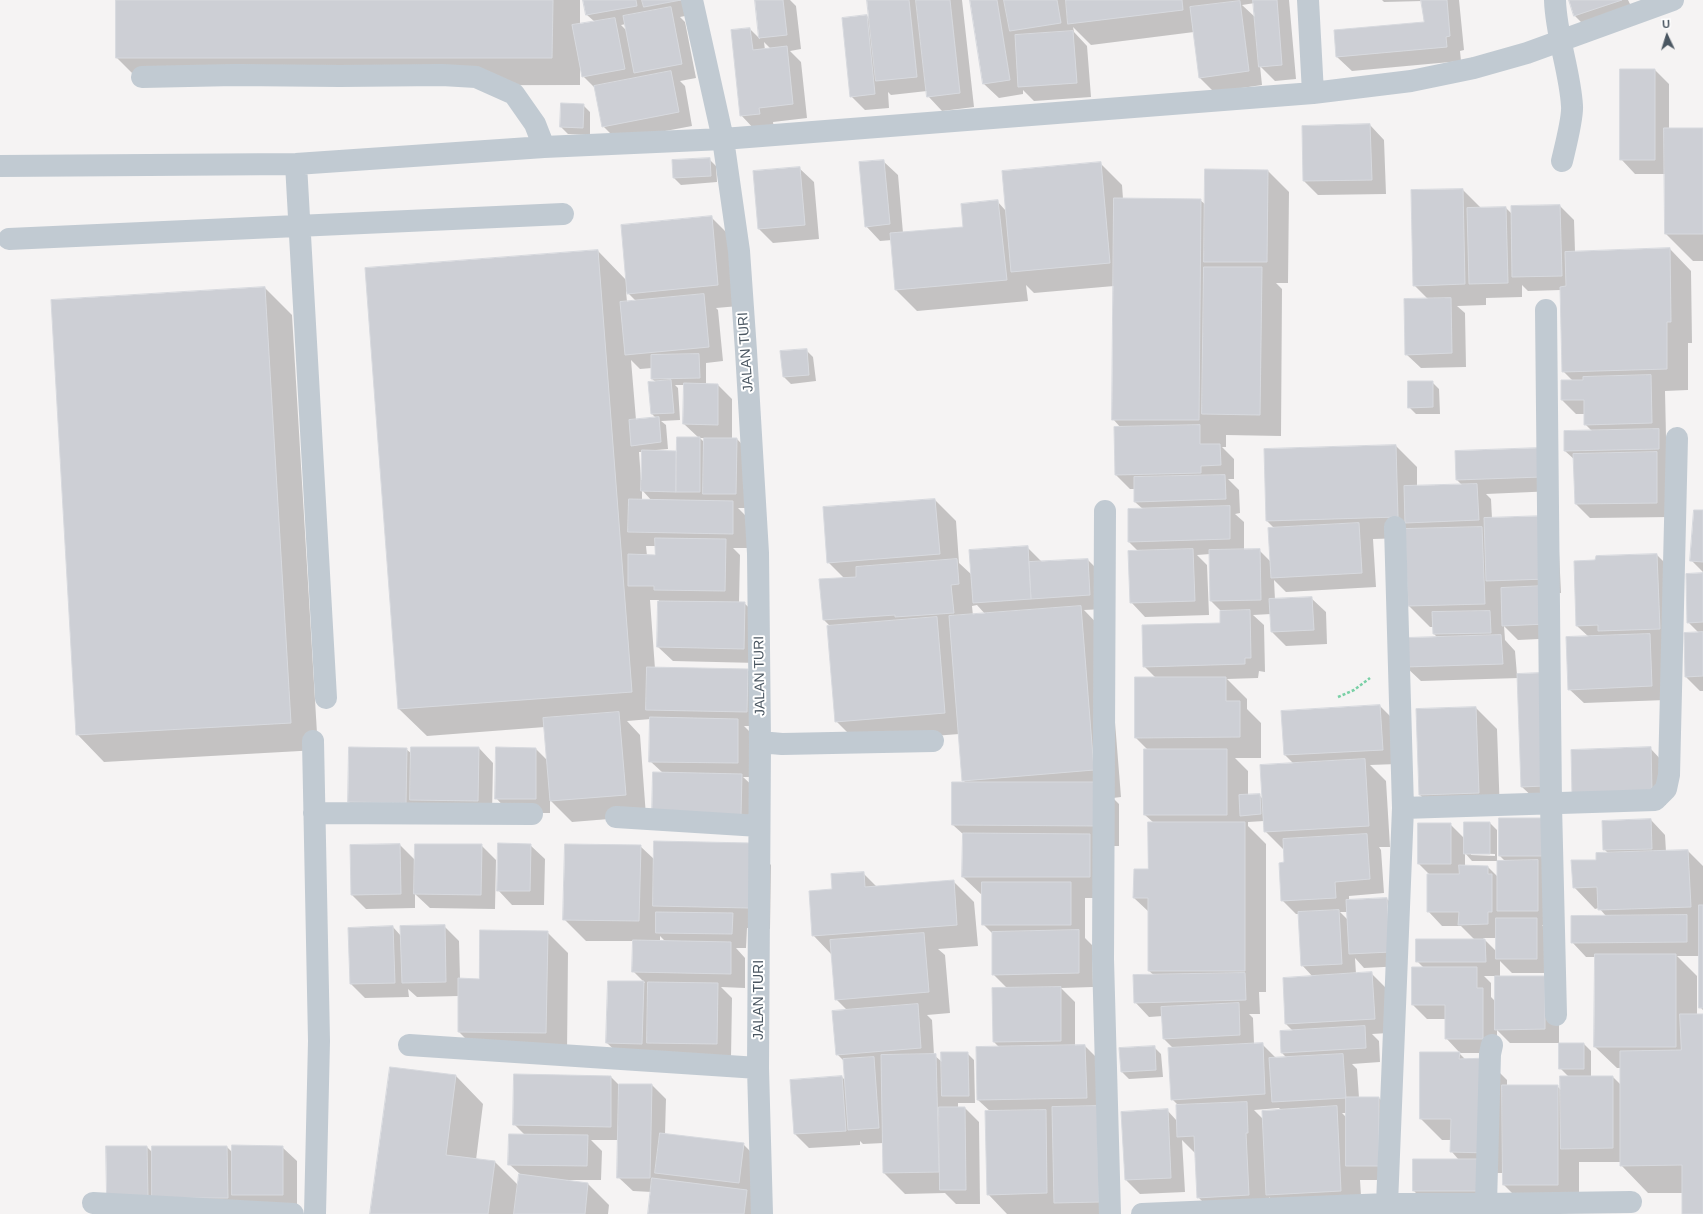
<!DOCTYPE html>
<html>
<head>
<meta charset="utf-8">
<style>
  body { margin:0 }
  #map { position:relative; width:1703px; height:1214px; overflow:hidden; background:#f5f3f3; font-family:Helvetica,sans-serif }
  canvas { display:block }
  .north { position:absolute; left:1647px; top:16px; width:40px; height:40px; -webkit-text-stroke:3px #fff; paint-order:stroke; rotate:356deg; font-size:11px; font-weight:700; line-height:16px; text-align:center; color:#4a5661 }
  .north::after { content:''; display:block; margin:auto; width:14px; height:18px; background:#4a5661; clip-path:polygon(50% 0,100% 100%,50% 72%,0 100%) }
</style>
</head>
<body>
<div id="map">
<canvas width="1703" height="1214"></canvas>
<div class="north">U</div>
</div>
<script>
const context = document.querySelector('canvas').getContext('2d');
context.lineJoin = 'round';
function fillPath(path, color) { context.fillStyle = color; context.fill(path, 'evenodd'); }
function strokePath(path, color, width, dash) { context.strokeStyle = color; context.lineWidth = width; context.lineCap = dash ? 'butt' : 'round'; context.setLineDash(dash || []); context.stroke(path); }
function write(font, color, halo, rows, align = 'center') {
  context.font = font + ' Helvetica,sans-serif'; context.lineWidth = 4; context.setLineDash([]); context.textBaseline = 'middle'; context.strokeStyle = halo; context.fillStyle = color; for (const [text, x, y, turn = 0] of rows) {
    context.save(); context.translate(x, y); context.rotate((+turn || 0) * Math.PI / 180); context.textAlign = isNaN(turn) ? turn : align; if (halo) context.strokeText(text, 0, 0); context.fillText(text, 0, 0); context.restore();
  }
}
const shadow = new Path2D(`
  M117,0H580V25L595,22L587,15L584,0H692L695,14L680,17L685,22L696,78L680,81L685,86L692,126L617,140L603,126L596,89L583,76L580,64V85L145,86L117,58ZM626,24L627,31L621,25Z
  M756,0H790L796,6L801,49L790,51L801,62L807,118L773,122L774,128L755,130L741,115L750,29L760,39ZM764,42L771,49L765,50Z
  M868,0H962L974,107L942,111L928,96L927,91L891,95L888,92L889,108L865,110L851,96L867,16L870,20Z
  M971,0H1289L1296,79L1275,81L1260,66L1262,85L1214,92L1199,77L1194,32L1091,45L1073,27L1074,32L1087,46L1091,97L1034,101L1023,90V94L999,98L984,84ZM1255,3L1256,18L1242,5Z
  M1382,0H1459L1464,50L1460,51L1461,61L1352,71L1337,57L1425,23L1423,1L1384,2Z
  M1570,0H1628L1631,6L1582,23L1575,16Z
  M1655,70L1669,84V129H1703V261H1693L1666,234L1665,174H1635L1621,159Z
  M583,105L590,112V135L568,134L561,127Z
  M1370,125L1384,140L1386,194L1318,195L1304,181Z
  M709,159L716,166L717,182L681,185L674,178L673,161Z
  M883,161L898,175L903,233L964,227L997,201L1006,211L1100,163L1122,185L1123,199L1200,200L1206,205L1268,171L1289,192L1288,283H1276L1282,289L1281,436L1226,435V447H1222L1234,459V479H1228L1239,490L1240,513L1235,514L1244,522V551L1259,550L1271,562L1275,529L1267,521L1396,446L1417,467V487L1462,485L1457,480L1540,449L1555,491L1486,494L1491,499L1492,519L1558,531L1561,593H1551L1560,638L1518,640L1504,626L1505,640L1515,651L1517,675L1540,674L1557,800L1537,801L1522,787L1519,678L1421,681L1406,667L1438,638L1434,634V627H1430L1409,606L1406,538L1373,539L1376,587L1286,592L1274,580L1275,600L1311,598L1326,612L1327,644L1286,646L1272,632L1271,614L1253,615L1264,625L1265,672L1259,671L1258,678L1227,679L1247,699V709L1261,723V758H1235L1248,771V795H1259L1263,799L1294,764L1285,755L1380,706L1394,720L1397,764L1370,765L1386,781L1390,847H1379L1381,850L1384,893L1349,896V901L1387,899L1401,913L1404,966L1364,968L1355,958L1356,974H1372L1386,988L1389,1033L1372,1034L1379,1041L1380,1062L1352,1064L1357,1069L1359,1098H1379L1393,1112V1180H1360L1362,1212L1286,1214L1269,1197L1270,1214H1215L1198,1197L1196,1154L1182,1140L1185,1192L1140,1194L1126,1180L1167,1110L1177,1121L1179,1106L1172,1099L1174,1049L1164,1039L1163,1016L1149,1017L1135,1002L1155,976L1149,971V912L1134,898L1149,870L1154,823L1145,815L1148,750L1136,738L1156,678L1144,666L1221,624V611L1211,601L1210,554L1197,555L1207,565L1209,615L1145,617L1131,602L1139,552L1129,542L1144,510L1135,502V489H1130L1116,475L1121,428L1113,419L1114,286L1034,293L1026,285L1028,301L917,311L896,290L892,240L880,241L866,226ZM1264,821L1265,831L1285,851V863L1282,900L1296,914H1299L1302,965L1313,977L1286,1024L1293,1031L1282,1053L1287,1058L1277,1059L1262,1044H1254L1253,1018L1249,1014H1260L1259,992H1266V844L1248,826V822ZM1340,912H1348V920ZM1279,1108L1282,1111L1263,1119L1254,1110ZM1342,1113H1347V1118Z
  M799,168L814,182L819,239L773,243L759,229Z
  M1463,190L1481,208H1506L1512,214L1560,206L1574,220L1575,252L1670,249L1691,271L1692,343H1688V390L1665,391L1666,437L1673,444L1671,517L1590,518L1576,504L1575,460L1565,451L1592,431L1585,424V414H1576L1562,400V381H1573L1563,371L1561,290L1528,291L1522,285V297L1486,298V305L1457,306L1465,313L1466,367L1421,368L1406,354L1429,300L1414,285Z
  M711,217L732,238L739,306L716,308L718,310L723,361L706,363V385H718L732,399V439H737L751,454L750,508H738L747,517V548H733L740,555L739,603H744L759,617L758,663L673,661L658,647L659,600H650L655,669L748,670L762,684L761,726H744L752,734V777H743L756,789L755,829L663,773L650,761L651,719L627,721L640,735L646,816L572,822L550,800V813H510L496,798L536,749L547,760L545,727L427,736L399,709L598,251L627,281ZM626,291L636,301L627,302ZM631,360L640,369L652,368V379L656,382H649L652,414L656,418L636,420ZM675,385H685L684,424L699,438L677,452H656V450L668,449L666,425L661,421L680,420L678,388ZM700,438H705V443ZM639,452H643L642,480H641ZM642,490L652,501H642ZM646,546H656V556H647Z
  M265,288L292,315L318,750L104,762L77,734Z
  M806,350L813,357L816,381L791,384L784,377Z
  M1432,382L1439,389L1440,414H1416L1409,407Z
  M935,500L956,521L959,563L972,575L1027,547L1042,562L1088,560L1102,574L1104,609L1084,610L1108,635L1121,797L1113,798L1119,804V846H1101L1111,898H1085V938L1092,945L1093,987L1061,988L1075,1002V1046H1085L1106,1067L1113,1214H1007L988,1194L991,1112L978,1100L1000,1048L994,1042L1008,989L993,974V934L983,924V896L963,877L964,835L953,825L966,783L963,780L959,734L857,742L836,721L831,627L824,620L844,578L828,562ZM977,605L986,615L973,616L972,606Z
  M1703,511V572L1691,560Z
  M1657,555L1678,576L1666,700L1584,703L1569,689L1589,637L1577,626Z
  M1703,574V691H1700L1686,677L1699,633L1688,622Z
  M1476,708L1497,729L1500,814L1441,816L1420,795L1417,710Z
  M350,748L406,749L412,754L479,748L493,763L492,815L363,816L349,802Z
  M1650,748L1664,763L1666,805L1588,808Z
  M1544,819L1552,925H1542L1551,933V973H1512L1500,961V977L1559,991V1043H1510L1497,1030V1053H1460L1446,1038V1019H1427L1413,1005L1424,968L1417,961L1475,940L1461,926H1442L1428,911L1430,875L1419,864V824H1450L1465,839L1490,823L1497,830V861H1472L1465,853V866L1488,867L1498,877L1506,862L1500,856ZM1471,853L1495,854V856L1471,855ZM1483,938H1497V952ZM1484,976H1496V1002L1491,997V983Z
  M1651,820L1665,835L1666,852L1688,851L1703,866V1010L1700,1007V956H1677L1697,976V1015H1703V1214H1683V1193H1648L1621,1165V1162H1579V1205L1525,1206L1504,1185V1173H1494L1493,1205H1428L1414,1191L1459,1160L1452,1152V1140H1442L1421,1119L1459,1053L1465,1059H1486L1507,1080V1086H1557L1561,1090L1569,1077L1560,1068L1584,1044L1591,1051V1077H1613L1621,1085V1068H1617L1595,1047L1596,957H1586L1572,942L1606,916L1599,908L1595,909L1574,887L1597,861L1609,854L1604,849Z
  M750,844L771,865L770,929L747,928L746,948H736L745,958V988L721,987L732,998L731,1058L622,1057L607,1043L609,982L645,983L633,971L634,941H586L564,919L640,846L655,860ZM660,936L666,942H660Z
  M400,845L416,861L481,845L496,860L495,909L430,908L415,894V908L366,909L352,895L351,846Z
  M530,845L545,859L544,905H512L498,890Z
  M863,873L877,887L953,881L974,902L978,946L938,949L945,955L950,1013L927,1015L932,1020L934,1055L942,1062L967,1053L974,1060L975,1103H958V1108H965L979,1122L980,1204H956L945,1193L905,1194L884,1173V1143L863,1144L860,1141V1145L809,1148L795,1134L842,1077L845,1080L844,1061L837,1054L848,1011L836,999L832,955L813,935L833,890Z
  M444,926L459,941L460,979L480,980L547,932L568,953L567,1054L480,1053L459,1032V996L417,997L408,989L409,997L365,998L351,984L393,927L401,936Z
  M1154,1047L1161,1054L1163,1077L1129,1079L1122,1072Z
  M515,1075L611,1077L619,1085H652L666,1099L665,1134L743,1144L757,1158L760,1214H649L652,1192L633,1191L618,1177L619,1140H591L602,1151L601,1180H565V1181L588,1184L609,1205L608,1214H371L456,1076L483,1104L476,1160L495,1162L518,1185L520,1174L509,1164L526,1136L514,1124Z
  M147,1147L153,1153L227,1147L233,1153L282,1147L297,1161V1209L122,1211Z`);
const building = new Path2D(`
  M116,0H553L552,58H116Z
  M583,0H636L637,6L586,15Z
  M642,0H681L644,7Z
  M755,0H783L787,35L759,38Z
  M867,0H909L917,77L876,81Z
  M916,0H950L960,93L927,97Z
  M970,0H997L1010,80L983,84Z
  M1004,0H1057L1061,23L1010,31Z
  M1066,0H1182L1183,10L1068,24Z
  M1253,0H1277L1282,65L1259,67Z
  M1421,0H1447L1450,36L1446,37L1447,47L1336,57L1334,30L1424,22Z
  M1569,0H1622L1574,16Z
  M1240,1L1249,71L1199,78L1190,7Z
  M671,7L682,64L634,73L623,16Z
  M867,15L875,94L850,97L842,18Z
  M615,18L625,69L582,77L572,25Z
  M750,28L753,50L787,46L793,104L759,108L760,114L740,116L731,30Z
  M1073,31L1077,83L1018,87L1015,35Z
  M1620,69H1655V160H1620Z
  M671,71L679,112L602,127L594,86Z
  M561,103L584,104L583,128L560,127Z
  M1370,124L1372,180L1303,181L1302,126Z
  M1664,128H1703V234H1665Z
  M710,158L711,176L673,178L672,160Z
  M884,160L890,224L865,227L859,162Z
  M1101,162L1110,263L1011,272L1002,171Z
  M800,167L805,225L758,229L753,171Z
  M1205,169L1268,170L1267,262H1204Z
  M1463,189L1465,284L1413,286L1411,190Z
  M1114,198L1201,199L1199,420H1112Z
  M998,200L1007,280L895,290L890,233L963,227L961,204Z
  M1560,205L1562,276L1512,277L1511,206Z
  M1506,207L1508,283L1469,284L1467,208Z
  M712,216L718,285L627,294L621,225Z
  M1670,248L1671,322H1667V369L1562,372L1560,287L1566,286L1565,252Z
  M598,250L632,692L398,709L365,268Z
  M1204,267H1262L1260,415L1202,414Z
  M265,287L291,723L76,735L51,300Z
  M704,294L709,347L625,355L620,302Z
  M1451,298L1452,353L1405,355L1404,299Z
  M807,349L809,375L783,377L780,351Z
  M699,354L700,378L651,379V355Z
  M1651,375L1652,423L1584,425V400H1561V380H1583V377Z
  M671,380L674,413L651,414L648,382Z
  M1408,381H1433V407L1408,408Z
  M684,383L718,384V425L683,424Z
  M659,417L661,442L631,446L629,420Z
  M1200,425V444H1220L1221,465L1201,466V473L1115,475L1114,427Z
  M1659,429V449L1564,451V431Z
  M677,437H700V492H676Z
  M704,438H737L736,494H703Z
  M1396,445L1398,517L1266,521L1264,449Z
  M1540,448L1541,477L1456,480L1455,451Z
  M642,450L676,451V492L641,491Z
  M1657,452V503L1575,504L1573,454Z
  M1225,475L1226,499L1134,502V477Z
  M1477,484L1479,520L1405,523L1404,486Z
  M629,499L733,501V534L628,532Z
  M935,499L940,554L827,563L823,507Z
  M1230,506V539L1128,542V509Z
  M1694,510H1703V562L1690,561Z
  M1545,516L1547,579L1486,581L1484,518Z
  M1359,523L1362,573L1271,578L1268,528Z
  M1482,527L1485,604L1408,606L1405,529Z
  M655,538L726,539L725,591L654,590V586H628V554L655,555Z
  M1028,546L1031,599L973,603L969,550Z
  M1193,549L1195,601L1130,603L1128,551Z
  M1260,549L1261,600L1210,601L1209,550Z
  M1657,554L1660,629L1598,631V625L1576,626L1574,561L1595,560L1596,556Z
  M957,559L959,584L951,585L954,613L895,617V615L823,620L819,579L856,577V567Z
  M1088,559L1090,595L1031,599L1029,562Z
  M1703,573V622L1687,623L1686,574Z
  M1545,586L1546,624L1502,626L1501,588Z
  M1312,597L1314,630L1271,632L1269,599Z
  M658,601L745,602L744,649L657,647Z
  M1081,606L1094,770L962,781L949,616Z
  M1250,610L1251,658H1245V664L1143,667L1142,625L1220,623V611Z
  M1490,611L1491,633L1433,634L1432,612Z
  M937,617L945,713L835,722L827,626Z
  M1703,632V676L1685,677L1684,633Z
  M1650,634L1652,686L1568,690L1566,637Z
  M1501,635L1503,664L1405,667V638Z
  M647,667L748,669L747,712L646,710Z
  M1540,673L1543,786L1521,787L1517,674Z
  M1135,677H1226V701H1240V737L1135,738Z
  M1380,705L1383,750L1284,755L1281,711Z
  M1476,707L1479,793L1419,795L1416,709Z
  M619,712L626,795L550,801L543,718Z
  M650,717L738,719V763L649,762Z
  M349,747L407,748L406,803L348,802Z
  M411,747H479L478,801L410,800Z
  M496,747L536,748V799H495Z
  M1651,747L1652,791L1572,794L1571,750Z
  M1144,749H1227V815H1144Z
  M1365,759L1369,826L1264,832L1260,765Z
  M653,772L742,774L741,815L652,814Z
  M952,782H1098V826L952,825Z
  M1260,794L1261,814L1240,816L1239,795Z
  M1499,818H1544V856H1499Z
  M1651,819L1652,849L1603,850L1602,821Z
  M1148,822H1245V971H1148V898H1133L1134,869H1148Z
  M1464,822H1490V854H1464Z
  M1418,823H1451V864H1418Z
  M963,833L1090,834V877H962Z
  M1367,834L1370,879L1335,882L1336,898L1281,901L1279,863L1284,862L1283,839Z
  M654,841L750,843L749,908L653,906Z
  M498,843L531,844L530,891H497Z
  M400,844L401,894L351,895L350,845Z
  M415,844H482L481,895L414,894Z
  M565,844L641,845L639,921L563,920Z
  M1688,850L1691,907L1598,910L1597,887L1573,888L1571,860H1596V853Z
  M1538,860V911H1497V861Z
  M1459,865L1488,866V874H1492V912H1488V924L1458,925L1459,912H1427V874H1459Z
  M864,872L865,887L954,880L957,925L812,936L809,891L832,889L831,874Z
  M982,882H1071V925H982Z
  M1387,898L1390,952L1349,954L1346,900Z
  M1699,905H1703V1008H1699Z
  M1339,910L1342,964L1301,966L1298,912Z
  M656,912L733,913L732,934L656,933Z
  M1687,915V942L1571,943V916Z
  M1496,918H1537V959H1496Z
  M445,925L446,982L402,983L400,926Z
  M393,926L395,983L350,984L348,928Z
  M480,930L548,931L546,1033L458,1032V978L479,979Z
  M1079,930V973L992,975V932Z
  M924,933L929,992L835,1000L830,940Z
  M1416,939H1485L1486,962H1416Z
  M633,940L731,942V974L632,972Z
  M1595,954H1676V1047H1594Z
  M1412,967H1477V988H1483V1039H1445V1005H1412Z
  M1372,972L1375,1019L1285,1024L1283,978Z
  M1245,973L1246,1000L1134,1003L1133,975Z
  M1495,976H1545V1029L1495,1030Z
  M608,981H644L642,1044L606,1043Z
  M648,982L718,983L717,1044L647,1043Z
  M1061,987V1041L993,1042L992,988Z
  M1239,1003L1240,1035L1163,1039L1161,1007Z
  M918,1004L921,1048L836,1055L832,1011Z
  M1680,1014H1703V1214H1682V1165L1620,1166V1051L1681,1050Z
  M1365,1026L1366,1048L1281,1053L1280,1031Z
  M1263,1043L1265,1094L1171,1100L1168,1048Z
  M1559,1043H1584V1069H1559Z
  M1085,1045L1087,1098L977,1100L976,1047Z
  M1155,1046L1156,1070L1121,1072L1119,1048Z
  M941,1052H968L969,1096H942Z
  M1420,1052H1460L1459,1059L1487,1058V1153L1450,1152L1451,1119H1420Z
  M936,1054L939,1172L883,1173L881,1055Z
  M1343,1054L1346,1098L1272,1102L1269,1058Z
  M874,1057L879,1128L848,1130L843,1059Z
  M390,1067L456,1075L446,1155L495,1161L488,1214H370Z
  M514,1074L611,1076V1127L513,1125Z
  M842,1076L846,1131L794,1134L790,1080Z
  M1560,1076H1613V1148L1561,1149Z
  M619,1084H652L650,1178H617Z
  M1502,1085H1558V1185H1503Z
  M1346,1097H1379V1166H1346Z
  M1247,1102L1248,1133H1246L1249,1195L1197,1198L1194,1136L1177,1137L1176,1105Z
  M1097,1106L1099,1202L1054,1203L1052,1107Z
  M1337,1106L1341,1191L1266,1195L1262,1111Z
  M939,1107H965L966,1190H940Z
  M1168,1109L1171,1178L1125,1180L1121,1112Z
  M1046,1110L1047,1193L987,1195L985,1111Z
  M660,1133L744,1143L739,1183L655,1173Z
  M509,1134L588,1135L587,1166L508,1165Z
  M232,1145L283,1146V1195H232Z
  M106,1146H147L148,1197H107Z
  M152,1146H227L228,1198H152Z
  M1413,1159H1480L1479,1191H1413Z
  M519,1174L588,1183L585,1214H514Z
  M652,1178L747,1190L744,1214H648Z`);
const path = new Path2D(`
  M1338,697L1354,690L1370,678`);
const minor = new Path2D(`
  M692,0L723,139L739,251L746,351L758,553L760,742L758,1068L762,1214
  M1308,0L1313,93
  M1555,0C1556,36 1570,71 1572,106C1573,118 1565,148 1562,161
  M142,77L235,75L340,76L442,75L476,77L514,94L535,124L544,147
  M296,164L326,698
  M0,166L296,164L544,147L723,139L1313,93L1411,81L1474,68L1527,53L1673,0
  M9,239L563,214
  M1546,310L1551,804L1556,1015
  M1105,511L1103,959L1110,1214
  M313,741L319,1041L315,1214
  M760,742L782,744L933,741
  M1403,808L1655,800L1666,789L1669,775L1677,438
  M314,813L532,814
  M616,817L759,826
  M409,1045L758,1068
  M93,1203L293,1214
  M1387,1204L1403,808L1395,527
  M1486,1204L1490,1054L1492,1045
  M1142,1214L1387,1204H1486L1631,1202`);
const streetNames = [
  ["JALAN TURI",746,352,-94],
  ["JALAN TURI",760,676,-91],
  ["JALAN TURI",759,1000,-90]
];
fillPath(shadow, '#0003');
fillPath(building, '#cdcfd5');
strokePath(building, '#d7d9de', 1);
strokePath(path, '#7ad0a6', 2.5, [3, 2]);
strokePath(minor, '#c1cad2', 22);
write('14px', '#4a5661', '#fff', streetNames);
</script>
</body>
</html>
